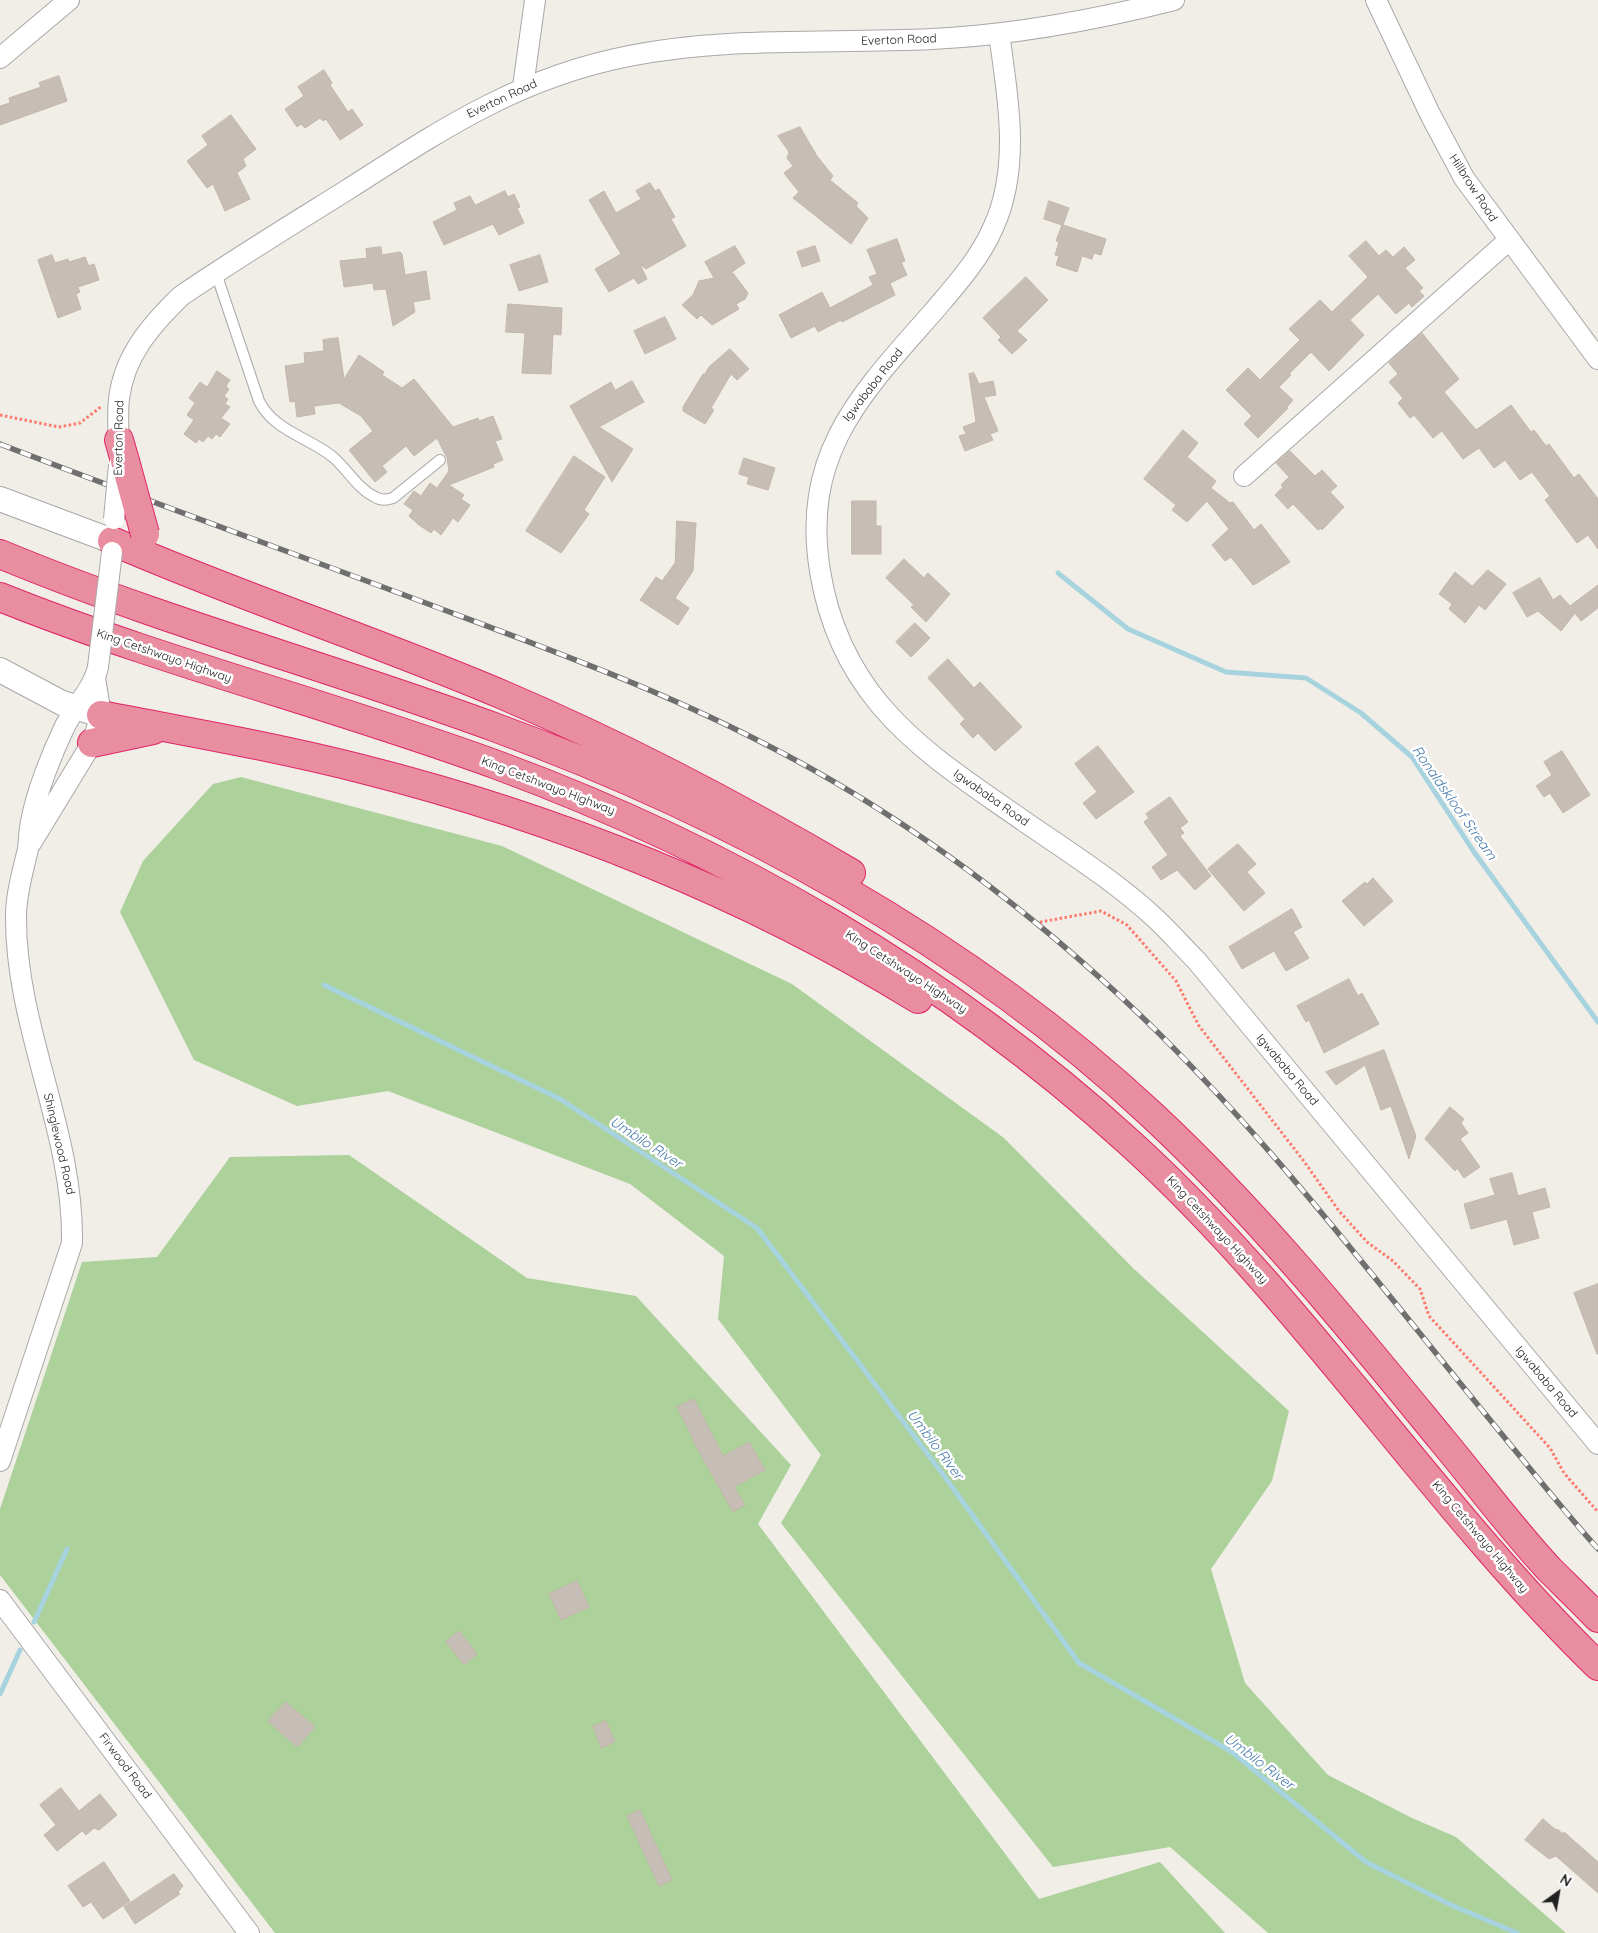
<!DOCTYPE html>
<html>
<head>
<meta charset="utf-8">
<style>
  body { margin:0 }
  #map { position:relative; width:1598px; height:1933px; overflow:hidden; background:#f1eee7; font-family:Quicksand,sans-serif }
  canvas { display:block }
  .north { position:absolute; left:1533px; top:1868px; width:50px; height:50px; -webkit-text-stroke:4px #fff; paint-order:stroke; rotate:32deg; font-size:14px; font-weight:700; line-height:20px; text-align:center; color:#212121 }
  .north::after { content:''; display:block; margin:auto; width:18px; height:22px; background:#212121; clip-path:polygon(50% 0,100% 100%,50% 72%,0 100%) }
</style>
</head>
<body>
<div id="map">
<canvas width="1598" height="1933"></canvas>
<div class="north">N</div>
</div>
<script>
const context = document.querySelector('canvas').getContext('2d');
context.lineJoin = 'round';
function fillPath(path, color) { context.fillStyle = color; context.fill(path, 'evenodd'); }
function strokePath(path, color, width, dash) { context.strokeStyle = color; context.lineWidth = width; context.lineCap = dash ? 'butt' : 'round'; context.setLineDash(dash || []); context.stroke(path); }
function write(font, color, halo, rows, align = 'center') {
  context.font = font + ' Quicksand,sans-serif'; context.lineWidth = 5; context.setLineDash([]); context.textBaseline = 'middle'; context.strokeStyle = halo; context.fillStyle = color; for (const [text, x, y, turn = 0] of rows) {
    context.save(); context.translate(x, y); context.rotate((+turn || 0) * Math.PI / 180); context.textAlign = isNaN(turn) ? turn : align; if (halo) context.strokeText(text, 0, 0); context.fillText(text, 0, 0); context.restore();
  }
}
const forest = new Path2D(`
  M241,777L502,846L792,984L1004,1138L1133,1268L1289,1411L1272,1481L1211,1569L1245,1683L1328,1775L1412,1818L1456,1837L1566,1933H1268L1170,1847L1053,1867L781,1523L821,1455L718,1319L724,1256L630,1184L388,1091L297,1106L194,1060L120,912L143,861L213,784Z
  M349,1155L527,1278L636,1296L791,1465L758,1524L1039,1899L1160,1862L1225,1933H275L0,1575V1509L82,1262L157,1257L230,1157Z`);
const stream = new Path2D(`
  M1058,573L1128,629L1226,672L1306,678L1361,713L1412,757L1474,852L1598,1022
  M324,985L560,1099L757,1228L942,1473L1079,1663L1232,1752L1366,1862L1451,1905L1517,1933
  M34,1622L67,1549
  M0,1694L20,1650`);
const building = new Path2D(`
  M324,70L332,83L330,85L348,112L352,109L363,125L340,140L326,119L323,121L320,118L305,128L301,124L297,127L285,109L304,96L298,87Z
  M59,76L67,101L0,125V106L10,103L9,98L41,87L39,83Z
  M231,115L256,149L243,159L246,166L237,173L250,199L225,211L213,184L207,188L187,161L208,145L202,136Z
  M800,127L817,156L833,176L830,180L858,203L856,206L868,218L851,244L793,198L799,192L784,173L793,166L787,158L789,152L778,136Z
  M650,183L655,191L659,189L675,217L671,219L686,246L646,269L640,264L647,279L638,284L634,278L609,292L595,269L621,254L589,200L604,191L616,213L641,199L636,191Z
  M505,191L508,197L514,194L520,207L517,208L524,223L499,235L493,224L444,245L433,222L457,210L454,203L470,196L475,205Z
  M1049,201L1069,208L1063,225L1106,239L1101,255L1094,253L1092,259L1082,256L1077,272L1056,265L1059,256L1055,255L1059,242L1056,241L1062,225L1044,219Z
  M897,239L905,261L901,262L907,275L890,283L895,295L842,322L841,320L818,332L815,326L791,338L779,315L822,292L830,308L873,285L869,277L877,274L867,250Z
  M1366,241L1379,256L1386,250L1393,257L1404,247L1415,260L1405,268L1423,288L1419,291L1424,296L1412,307L1409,303L1396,314L1378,294L1350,320L1364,335L1329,371L1311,352L1289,374L1291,375L1279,387L1293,400L1287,407L1288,408L1258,438L1244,424L1252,416L1226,390L1248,368L1260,380L1300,340L1289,329L1320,300L1332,312L1368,277L1349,256Z
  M735,246L745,263L729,274L733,273L748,293L745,299L736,304L739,309L712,325L701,315L697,319L682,305L693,295L699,281L714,278L705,262Z
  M815,246L820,261L802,267L797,252Z
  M381,247L382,255L400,252L402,254L405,275L426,271L430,299L413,302L415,312L393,326L386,289L374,290L373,283L344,287L340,261L367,258L366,249Z
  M52,255L55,263L68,259L69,262L85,257L89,266L94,264L99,280L78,287L80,292L76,294L81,309L58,318L38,260Z
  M540,255L548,282L519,291L510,265Z
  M1026,277L1048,300L1017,331L1027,340L1012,354L998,340L1001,337L983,318Z
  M508,304L562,308L561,335L553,334L551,374L522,373L525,333L506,332Z
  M665,317L676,339L645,354L634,331Z
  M1422,333L1459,379L1444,392L1476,430L1511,405L1531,432L1534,430L1546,446L1549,444L1574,478L1579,474L1598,499V549L1588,535L1577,543L1545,500L1550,496L1532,472L1520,480L1505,460L1494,468L1479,448L1463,459L1442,431L1433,438L1414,415L1410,418L1398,403L1403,398L1389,382L1398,374L1389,363Z
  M338,338L344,379L359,355L384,372L382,375L402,388L414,379L453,427L478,418L479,421L493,416L502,439L495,441L503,460L493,464L494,467L449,485L464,495L461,499L470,505L458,522L453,518L441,535L434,529L431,533L419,525L409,516L413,510L404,504L414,491L421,496L430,483L437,488L449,471L447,458L437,438L414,456L406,446L382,466L387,472L375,482L349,450L373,431L361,416L339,403L314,406L315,414L297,417L295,401L290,402L285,366L305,363L304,353L324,351L323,340Z
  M730,349L749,369L737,380L731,374L711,408L714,410L705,424L683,411V407L703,374H705L709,367Z
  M217,371L230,380L226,386L229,389L224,396L228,399L225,404L230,407L221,418L230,424L220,437L216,434L212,439L208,436L203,442L199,439L196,443L184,434L194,420L187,415L195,403L189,398L200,382L207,387Z
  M974,373L979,384L993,381L996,395L984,397L998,431L990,434L993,440L965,451L959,436L966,434L963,427L976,422L969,374Z
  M632,381L644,402L599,427L633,449L612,482L570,406L611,382L615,390Z
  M1183,430L1198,443L1187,457L1216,481L1211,488L1230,503L1233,502L1254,530L1261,524L1290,562L1257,583L1253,585L1231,557L1225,561L1212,545L1229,529L1207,501L1187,522L1172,510L1176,505L1144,479Z
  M1290,451L1315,476L1322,470L1337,486L1330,492L1344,507L1322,530L1321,528L1318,530L1293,504L1288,509L1275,495L1283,487L1281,485L1289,477L1276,463Z
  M574,456L605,477L584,510L589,514L561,553L526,531Z
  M744,458L775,468L768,490L747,484L749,477L739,474Z
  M852,501H876V526H881V554H852Z
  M677,521L696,523L693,571L675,598L689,608L678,625L640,600L656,577L662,581L675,563Z
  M904,559L924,578L928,573L950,594L926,622L911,607L914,605L886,578Z
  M1488,570L1506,584L1485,610L1479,605L1465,623L1449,609L1452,604L1439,594L1455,572L1472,586Z
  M1540,578L1553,600L1560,595L1570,606L1598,585V608L1581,621L1575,613L1561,631L1538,611L1527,617L1513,593Z
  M915,623L930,638L911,657L896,642Z
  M948,659L974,688L980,682L1022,727L995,751L978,733L973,738L960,724L965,719L928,678Z
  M1098,746L1134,792L1096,819L1083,803L1097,792L1075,764Z
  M1562,751L1590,795L1563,813L1550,793L1544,797L1536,786L1552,775L1544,762Z
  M1170,797L1188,822L1180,828L1184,833L1180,836L1211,876L1195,890L1177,870L1161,880L1152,867L1168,855L1144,822L1149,818L1146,814Z
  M1238,844L1256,864L1247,872L1265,893L1244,911L1208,869Z
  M1373,878L1393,901L1364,926L1342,901L1365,882L1367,884Z
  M1292,909L1302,927L1293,932L1309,958L1286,971L1274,951L1242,969L1229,947Z
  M1349,979L1358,996L1362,993L1379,1024L1324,1053L1309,1020L1306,1022L1297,1006Z
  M1384,1050L1416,1136L1409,1159L1391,1106L1381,1110L1365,1065L1336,1085L1326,1072Z
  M1450,1107L1464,1119L1461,1123L1468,1133L1460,1139L1480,1167L1464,1178L1457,1168L1455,1171L1425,1139Z
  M1512,1173L1518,1196L1545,1188L1550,1207L1532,1212L1539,1238L1514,1245L1507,1219L1471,1229L1464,1204L1495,1195L1490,1179Z
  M1598,1284V1354H1597L1574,1293Z
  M694,1399L723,1456L749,1442L765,1470L734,1487L745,1505L733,1512L692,1439L693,1438L677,1407Z
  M577,1581L589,1607L561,1620L549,1594Z
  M459,1631L477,1654L464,1665L446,1642Z
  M286,1702L315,1727L297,1747L268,1721Z
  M606,1721L615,1742L601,1748L593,1726Z
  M61,1788L79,1811L100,1794L117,1815L99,1830L94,1828L86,1835L82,1831L57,1851L44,1835L56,1825L40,1805Z
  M640,1810L672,1880L659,1886L627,1816Z
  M1543,1819L1556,1830L1557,1829L1563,1834L1564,1832L1598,1862V1893L1556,1856L1549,1859L1525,1840Z
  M104,1862L130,1901L103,1919L91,1902L83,1907L68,1886Z
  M174,1874L183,1886L178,1892L180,1894L135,1924L124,1907Z`);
const path = new Path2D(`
  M0,415L59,427L80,423L102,406
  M1035,923L1101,911L1127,925L1176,981L1199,1026L1303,1160L1339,1211L1367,1242L1393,1261L1420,1289L1429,1316L1550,1448L1564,1473L1598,1512`);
const service = new Path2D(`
  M216,273L259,401C274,431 308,437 333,457C347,469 358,489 375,497C381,501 387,500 393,498L440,460`);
const minor = new Path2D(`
  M1376,0L1430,114L1464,178L1598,359
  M999,34C1008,97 1021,168 993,228C979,260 955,286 933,312C861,394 801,453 820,571C828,621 848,667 881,706C922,754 974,786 1025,822C1069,852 1116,882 1155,918C1169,931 1182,946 1196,960L1598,1444
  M0,58L69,0
  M523,87L535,0
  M119,453C119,435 117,417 119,399C124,356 151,325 181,296C235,259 291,225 347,190C441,130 517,78 629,56C728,36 832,44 932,39C1013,35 1095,20 1174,0
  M1244,476L1509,240
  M31,843L92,743L101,715L95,678
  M0,1461L72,1243C74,1131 15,1027 16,916C16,893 23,871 28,849C29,840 29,831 31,822C36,793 52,753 65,726C75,706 93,689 98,667
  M0,1600L249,1933`);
const tertiary = new Path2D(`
  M0,499L112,541
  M0,670L62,703L101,715`);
const motorway = new Path2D(`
  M119,440L125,461
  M112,541C240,597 374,640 503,695C623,746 739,807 851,873
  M0,554C161,621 330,667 494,727C730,813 968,943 1153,1116C1259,1215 1350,1328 1442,1440C1477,1482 1511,1528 1549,1569C1565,1585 1582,1601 1598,1618
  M0,597C162,662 333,705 497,765C728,850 947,976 1130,1143C1304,1301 1430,1502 1598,1666
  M101,715C188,732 276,747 362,769C556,818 748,894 918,999
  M92,743L153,730`);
const rail = new Path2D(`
  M0,444C143,499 287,551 431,605C543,647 656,688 763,743C893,809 1014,898 1121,997C1260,1126 1375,1280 1495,1426C1529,1467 1562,1509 1598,1549`);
const minorBridge = new Path2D(`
  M114,519L119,465
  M98,667L112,552`);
const motorwayBridge = new Path2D(`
  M125,461L145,534`);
const streetNames = [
  ["Everton Road",899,40,-2],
  ["Everton Road",502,99,-25],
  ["Hillbrow Road",1473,188,57],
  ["Igwababa Road",873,385,-52],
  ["Everton Road",119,438,-89],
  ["King Cetshwayo Highway",164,656,19],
  ["King Cetshwayo Highway",548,786,21],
  ["Igwababa Road",991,798,35],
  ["King Cetshwayo Highway",906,972,33],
  ["Igwababa Road",1287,1070,50],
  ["Shinglewood Road",59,1144,77],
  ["King Cetshwayo Highway",1217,1230,47],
  ["Igwababa Road",1546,1382,50],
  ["King Cetshwayo Highway",1480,1537,50],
  ["Firwood Road",125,1766,53]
];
const waterNames = [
  ["Ronaldskloof Stream",1454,803,55],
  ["Umbilo River",646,1143,33],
  ["Umbilo River",935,1445,53],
  ["Umbilo River",1259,1762,37]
];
fillPath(forest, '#acd19b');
strokePath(stream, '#a7d3df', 5);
fillPath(building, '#c6beb6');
strokePath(building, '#c3b5a9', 1);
strokePath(service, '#a8a8a8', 12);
strokePath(minor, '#a8a8a8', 22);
strokePath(tertiary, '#a8a8a8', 26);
strokePath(motorway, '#df2566', 30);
strokePath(path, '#fc7b6d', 3, [2.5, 2.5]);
strokePath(service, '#fff', 10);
strokePath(minor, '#fff', 20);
strokePath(tertiary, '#fff', 24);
strokePath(motorway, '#e98ea0', 28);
strokePath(rail, '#6f6f6f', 5.5);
strokePath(rail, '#fff', 4, [11]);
strokePath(minorBridge, '#a8a8a8', 22, []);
strokePath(motorwayBridge, '#df2566', 30, []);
strokePath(minorBridge, '#fff', 20);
strokePath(motorwayBridge, '#e98ea0', 28);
write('12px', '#212121', '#fff', streetNames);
write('italic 14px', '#477aab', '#fff', waterNames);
</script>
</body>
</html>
